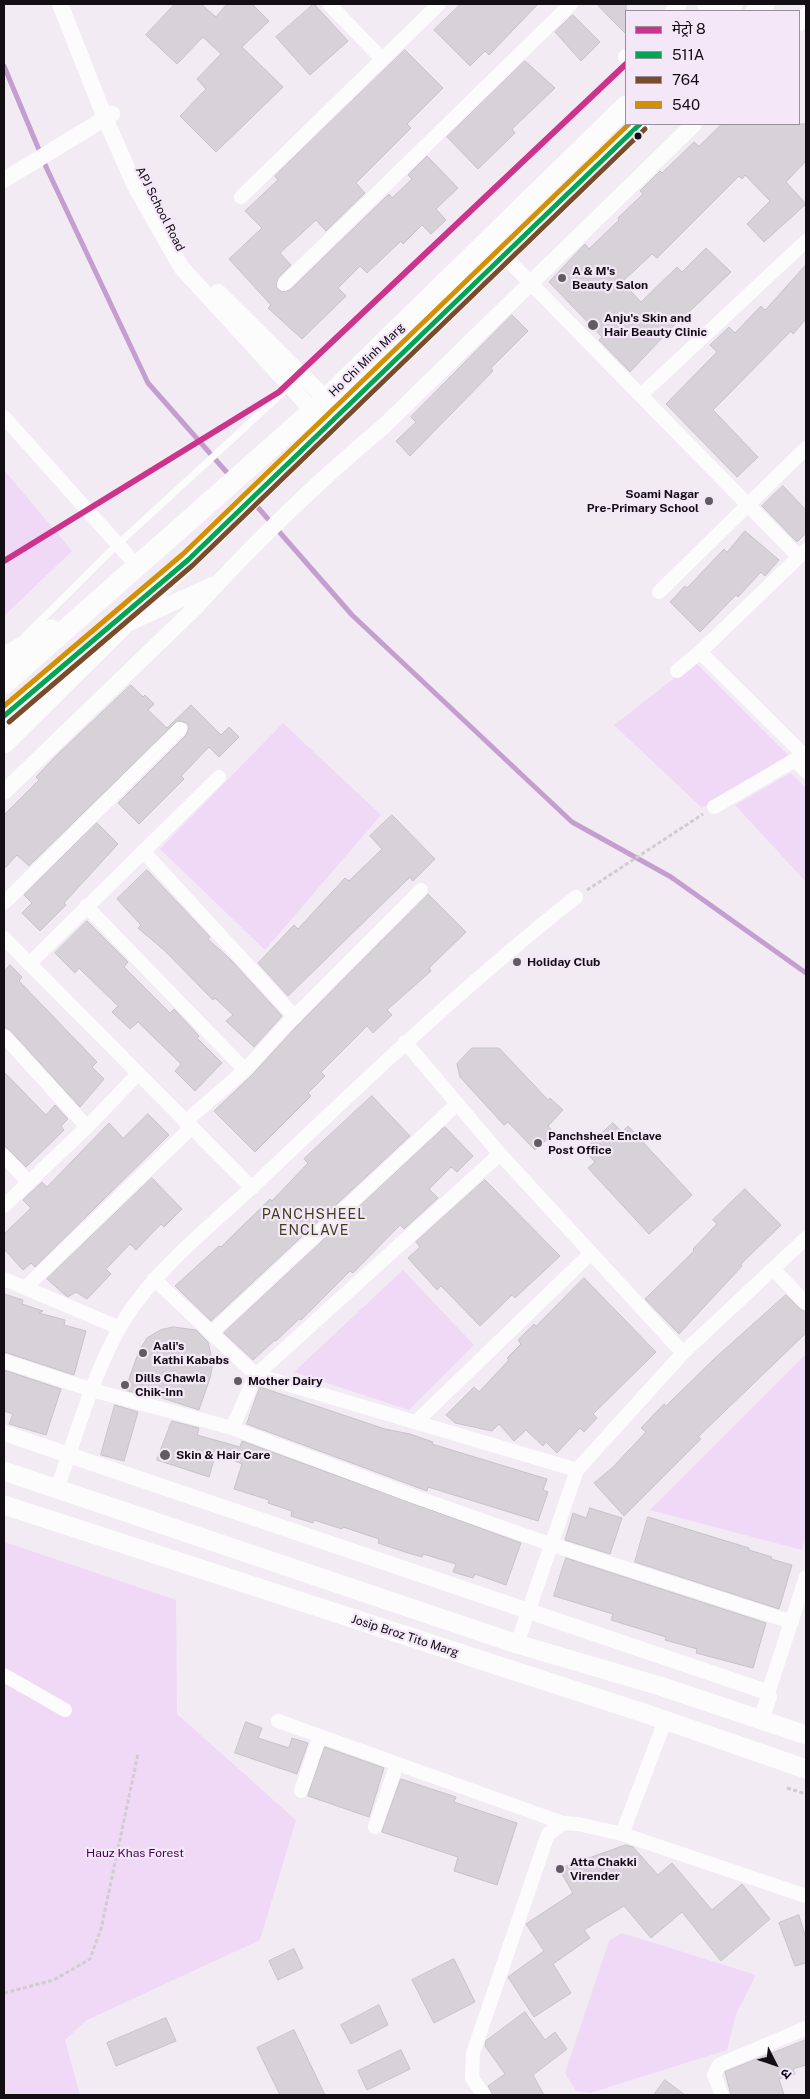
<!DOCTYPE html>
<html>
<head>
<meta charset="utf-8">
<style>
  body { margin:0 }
  #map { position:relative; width:810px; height:2099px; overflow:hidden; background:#f2ebf4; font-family:"Public Sans","Noto Sans Devanagari",sans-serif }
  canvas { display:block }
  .frame { position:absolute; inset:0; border:5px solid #130e14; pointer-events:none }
  .legend { position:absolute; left:625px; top:10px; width:175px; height:115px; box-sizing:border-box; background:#f4e7f8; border:1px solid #9a909d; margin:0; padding:6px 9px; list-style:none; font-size:15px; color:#130e14 }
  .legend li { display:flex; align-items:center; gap:10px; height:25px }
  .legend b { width:25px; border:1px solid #9a909d }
  .north { position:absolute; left:750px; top:2039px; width:50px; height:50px; -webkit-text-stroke:4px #f4e7f8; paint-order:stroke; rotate:131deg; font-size:14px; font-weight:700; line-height:20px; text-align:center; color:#130e14 }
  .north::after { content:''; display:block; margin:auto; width:18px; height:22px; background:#130e14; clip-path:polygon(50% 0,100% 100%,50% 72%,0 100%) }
</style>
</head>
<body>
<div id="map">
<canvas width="810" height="2099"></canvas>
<div class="frame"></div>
<ul class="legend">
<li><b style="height:6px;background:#cc338b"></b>मेट्रो 8</li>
<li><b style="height:6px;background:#00a651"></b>511A</li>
<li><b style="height:6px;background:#7a4b2a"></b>764</li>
<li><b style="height:6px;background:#d58f03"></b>540</li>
</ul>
<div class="north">उ</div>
</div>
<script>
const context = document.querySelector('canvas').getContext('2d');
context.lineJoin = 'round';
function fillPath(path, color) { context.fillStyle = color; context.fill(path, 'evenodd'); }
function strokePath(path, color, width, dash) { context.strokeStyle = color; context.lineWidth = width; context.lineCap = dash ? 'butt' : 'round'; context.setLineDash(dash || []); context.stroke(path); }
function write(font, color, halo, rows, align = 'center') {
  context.font = font + ' "Public Sans",sans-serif'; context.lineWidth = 4.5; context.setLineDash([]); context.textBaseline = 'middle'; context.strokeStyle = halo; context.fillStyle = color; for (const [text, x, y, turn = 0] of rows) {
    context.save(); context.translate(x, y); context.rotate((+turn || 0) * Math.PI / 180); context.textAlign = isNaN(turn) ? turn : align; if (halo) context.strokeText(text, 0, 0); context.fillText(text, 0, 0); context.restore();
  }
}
const green = new Path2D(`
  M4,470L72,551L4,616Z
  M695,662L788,755L702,808L614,725Z
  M283,723L381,815L265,950L160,849Z
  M791,773L806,788V882L735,805Z
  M403,1270L474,1345L409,1410L294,1372Z
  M805,1355L806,1535L802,1550L650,1510Z
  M4,1542L176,1600L177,1714L296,1820L260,1940L87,2020L65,2040L80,2095H4Z
  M622,1933L756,1975L736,2014L727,2050L590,2093L576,2091L565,2073L609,1941Z`);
const stream = new Path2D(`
  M4,66L47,169L148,383L230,476
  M254,503L352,615L572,822L671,877L806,973`);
const building = new Path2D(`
  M175,4H201L216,17L227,4H252L269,21L242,47L283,87L216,152L180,116L206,89L197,79L221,54L203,37L177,64L146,35Z
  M314,4L348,41L310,75L276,37Z
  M461,4H538L489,55L485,51L470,66L434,30Z
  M597,4H626V34L613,21Z
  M573,15L600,42L581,61L555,32Z
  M405,50L443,88L407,124L411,128L356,183L365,193L326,231L316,220L280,253L291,265L278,278L276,287L282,292L290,290L389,194L392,198L412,179L408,175L427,156L458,188L436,209L446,220L431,234L422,225L403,244L401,241L367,273L360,266L338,288L346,296L302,339L268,308L271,305L229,259L262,228L245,211L278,180L275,176Z
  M525,61L555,88L512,129L515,133L478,169L447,137Z
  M722,124H806V161L786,182L806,204L764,242L747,224L770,201L745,175L742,179L739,176L657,258L652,254L622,282L641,302L677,267L682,272L706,248L731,272L689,312L691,315L682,325L678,321L630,372L599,340L602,337L549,282L585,244L589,249L619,220L618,218L643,194L640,191L660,171L662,173L694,142L699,146Z
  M806,265V319L793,334L791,331L713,410L758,457L737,477L666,404L717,352L710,345L729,327L735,333L761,306L765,310Z
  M512,315L528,331L491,368L493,371L410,456L396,441L416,422L411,417Z
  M783,486L806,510V533L797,542L762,506Z
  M745,531L779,560L765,576L761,572L738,597L736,595L700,632L670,602L685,586L687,588L724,549L727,552Z
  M131,685L143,697L145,695L154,704L148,710L167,728L191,705L221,735L229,727L239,737L219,757L209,747L181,776L184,779L139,824L118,803L186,735L189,727L187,723L177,721L29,866L17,855L4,869V815L39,780L36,777L58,754Z
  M392,815L435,859L413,881L410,877L288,996L258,963L294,925L298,929L345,878L349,881L382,849L370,836Z
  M97,823L118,844L64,903L66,905L40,931L22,913L32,903L24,895Z
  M147,870L210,937L208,939L230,959L282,1016L254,1047L226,1021L233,1015L215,998L213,1000L165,951L138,928L141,925L117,899Z
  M428,894L466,932L429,968L431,971L387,1010L392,1015L373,1033L367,1026L321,1072L325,1076L308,1093L311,1096L255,1152L214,1111L251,1076L296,1027Z
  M87,921L128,962L124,967L170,1013L174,1009L199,1036L197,1038L222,1063L195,1091L175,1071L181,1064L138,1022L130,1029L112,1012L118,1006L79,968L75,973L55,953Z
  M10,965L22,977L19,981L97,1062L92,1067L104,1079L80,1107L10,1030L4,1027V972Z
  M472,1048H499L548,1100L550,1098L563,1110L548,1126L554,1133L535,1150L508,1122L504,1125L460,1077L457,1064Z
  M4,1072L46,1115L55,1105L68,1119L61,1126L64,1130L26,1167L4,1145Z
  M372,1096L410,1136L211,1321L175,1286L219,1246L221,1247L270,1199L272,1201L308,1163L304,1159Z
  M148,1114L169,1135L35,1267L31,1263L23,1270L4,1249V1234L31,1208L23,1200L42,1182L47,1187L109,1123L123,1138Z
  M613,1123L622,1132L628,1126L692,1195L649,1234L588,1168L595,1162L584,1150Z
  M445,1127L473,1156L457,1172L451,1167L429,1189L438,1198L404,1229L400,1225L353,1273L350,1271L301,1320L299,1319L276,1341L275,1340L253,1360L224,1333Z
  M152,1178L182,1209L164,1227L161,1224L136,1250L130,1244L106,1269L111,1274L87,1299L76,1292L68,1297L65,1295L47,1279Z
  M485,1180L560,1256L515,1298L512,1295L480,1326L441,1286L437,1290L408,1258L420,1247L416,1242Z
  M745,1189L781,1225L741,1264L742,1266L679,1334L645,1299L694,1251L693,1249L717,1224L713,1220Z
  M584,1278L656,1352L593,1414L597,1418L584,1432L580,1428L557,1453L546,1442L543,1446L526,1430L514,1441L499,1424L492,1431L455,1423L446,1415L474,1387L479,1392L509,1360L507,1358L521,1344L518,1340L534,1324L536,1326Z
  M4,1294L23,1300L22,1304L43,1311L39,1313L65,1320L64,1325L86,1331L74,1375L4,1352Z
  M786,1295L800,1309L806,1312V1333L698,1437L701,1439L624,1516L594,1483L612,1468L646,1432L641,1428L664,1404L666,1406L714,1359Z
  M174,1327L196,1330L208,1342L213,1363L210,1378L199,1410L144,1392L143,1395L125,1390L139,1351L147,1338L160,1330Z
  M4,1370L61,1389L46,1435L9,1424L13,1414L4,1411Z
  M260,1387L385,1429L410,1434L433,1442L432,1444L547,1479L543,1490L548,1492L538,1521L428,1487L427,1491L247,1424Z
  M115,1405L138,1412L124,1461L101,1455Z
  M172,1421L199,1428L197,1435L240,1447L242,1441L521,1543L506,1585L475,1574L473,1578L453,1572L456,1564L423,1554L422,1557L408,1553L378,1543L379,1539L343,1527L342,1529L314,1520L313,1523L291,1516L292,1511L268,1503L269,1500L234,1489L242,1464L216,1453L209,1477L157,1460Z
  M590,1508L622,1518L610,1554L565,1540L573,1513L586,1518Z
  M648,1517L749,1548V1550L772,1557L771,1559L792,1565L779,1609L635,1562Z
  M566,1558L766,1623L753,1668L696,1653L697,1649L665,1640L666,1637L611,1620L613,1614L554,1596Z
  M246,1722L262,1728L258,1738L289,1748L292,1738L308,1743L297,1774L235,1753Z
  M325,1747L384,1768L369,1817L308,1796Z
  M401,1779L456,1797L454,1802L517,1823L497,1885L454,1871L458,1857L382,1832Z
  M626,1845L633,1847L658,1875L672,1863L712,1910L742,1884L770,1919L721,1961L682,1912L651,1938L624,1906L584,1930L590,1938L553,1964L571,1993L534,2017L508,1977L544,1951L526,1924L573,1893L559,1869Z
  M799,1915L806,1939V1963L795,1966L779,1923Z
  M294,1949L303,1968L278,1980L269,1961Z
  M454,1959L475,2002L434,2023L412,1980Z
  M379,2005L388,2025L351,2044L341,2025Z
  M525,2012L545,2040L555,2032L567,2049L533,2075L544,2095H493L488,2086L505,2074L485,2046L486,2041Z
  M166,2018L176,2041L116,2066L107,2043Z
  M294,2030L325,2095H280L257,2048Z
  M806,2040V2065L793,2069L795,2074L779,2079L784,2095H731L725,2072Z
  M401,2050L410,2069L367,2090L358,2071Z
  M665,2080L685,2095H654Z`);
const path = new Path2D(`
  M587,890L703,814
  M787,1788L806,1794
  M4,1993L54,1980L90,1959L101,1929L138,1754`);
const service = new Path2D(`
  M25,636L118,544L290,386`);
const minor = new Path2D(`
  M329,4L382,59
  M704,4L711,11
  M672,11L680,4
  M625,57L626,56
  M241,197L439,4
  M504,256L799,557
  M284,284L571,4
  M641,395L806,241
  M4,417L138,567
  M659,592L806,448
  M700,652L802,753
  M677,671L700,652L806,550
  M800,755L795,760L806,771
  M714,807L795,760
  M143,851L295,1017
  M4,903L180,729
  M86,906L245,1070
  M4,938L252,1188
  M29,964L219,777
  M4,1036L87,1127
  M185,1122L245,1070L290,1021L421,890
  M500,1154L683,1353L577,1470
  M4,1156L28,1182
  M4,1206L87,1127L138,1074
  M773,1269L806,1303
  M4,1279L120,1328
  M154,1279L256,1375L577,1470L517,1644
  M25,1288L191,1128
  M211,1333L456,1105
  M683,1353L806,1238
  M4,1361L92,1390L232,1428L256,1375L500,1154L405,1042
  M416,1422L591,1253
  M232,1428L413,1496L550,1544L792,1622
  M57,1489C77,1434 95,1366 126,1317C161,1263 217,1221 264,1176C365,1080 466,984 576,897
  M4,1675L65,1710
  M768,1693L806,1577
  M278,1721L563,1823
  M665,1721L622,1834L806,1896
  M301,1791L320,1736
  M375,1827L397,1764
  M484,2095L472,2078L473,2053L548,1834L563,1823L578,1824L622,1834
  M722,2095L714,2075L719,2065L806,2028`);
const tertiary = new Path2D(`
  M60,4L105,118L134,184L181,267L313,411
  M799,23L806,15
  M4,180L112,114
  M218,292L326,399
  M129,623L212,585
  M4,792L194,609C253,544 317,482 384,426L694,124
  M4,1433L767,1692L769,1697L761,1719`);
const secondary = new Path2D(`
  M4,1471L517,1644L660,1686L806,1735
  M4,1505L650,1715L806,1769`);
const primary = new Path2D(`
  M724,11L732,4
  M756,11L764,4
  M4,658L51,630
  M4,684L326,399L626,106
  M4,716L69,661
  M4,743L188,560L640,124`);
const bus1 = new Path2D(`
  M4,716L188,560L640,124`);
const bus2 = new Path2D(`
  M9,722L193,565L645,129`);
const bus3 = new Path2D(`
  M4,706L183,554L629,124`);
const metro1 = new Path2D(`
  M4,561L279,392L626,64`);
const markers = [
  [638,136,4.5,"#130e14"],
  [562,278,5,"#615b62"],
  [593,325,6,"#615b62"],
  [709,501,5,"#615b62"],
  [517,962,5,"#615b62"],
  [538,1143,5,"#615b62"],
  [143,1353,5,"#615b62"],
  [238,1381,5,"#615b62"],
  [125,1385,5,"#615b62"],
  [165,1455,6,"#615b62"],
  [560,1869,5,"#615b62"]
];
const streetNames = [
  ["APJ School Road",160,209,63],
  ["Ho Chi Minh Marg",367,360,-44],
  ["Josip Broz Tito Marg",405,1636,18]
];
const poiNames = [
  ["A & M's",572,271],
  ["Beauty Salon",572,285],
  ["Anju's Skin and",604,318],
  ["Hair Beauty Clinic",604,332],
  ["Soami Nagar",699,494,"right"],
  ["Pre-Primary School",699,508,"right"],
  ["Holiday Club",527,962],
  ["Panchsheel Enclave",548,1136],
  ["Post Office",548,1150],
  ["Aali's",153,1346],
  ["Kathi Kababs",153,1360],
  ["Dills Chawla",135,1378],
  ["Chik-Inn",135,1392],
  ["Mother Dairy",248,1381],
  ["Skin & Hair Care",176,1455],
  ["Atta Chakki",570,1862],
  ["Virender",570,1876]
];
const parkNames = [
  ["Hauz Khas Forest",135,1853]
];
const neighbourhoodNames = [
  ["PANCHSHEEL",314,1215],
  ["ENCLAVE",314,1231]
];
fillPath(green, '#f0d8f7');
strokePath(stream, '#c49ecf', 5);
fillPath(building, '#d7d1d8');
strokePath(building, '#c7c1c9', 1);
strokePath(path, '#cecdcf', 3, [4, 2.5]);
strokePath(service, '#fdfcfd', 7);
strokePath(minor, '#fdfcfd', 14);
strokePath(tertiary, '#fdfcfd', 16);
strokePath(secondary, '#fdfcfd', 19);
strokePath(primary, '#fdfcfd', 21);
strokePath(bus1, '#00a651', 5);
strokePath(bus2, '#7a4b2a', 5);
strokePath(bus3, '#d58f03', 5);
strokePath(metro1, '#cc338b', 6);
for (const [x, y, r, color] of markers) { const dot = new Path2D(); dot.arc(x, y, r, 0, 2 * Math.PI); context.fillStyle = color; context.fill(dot); strokePath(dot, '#f4e7f8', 2); }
write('12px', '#130e14', '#f4e7f8', streetNames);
write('bold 12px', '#130e14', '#f4e7f8', poiNames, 'left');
write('12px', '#450054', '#f4e7f8', parkNames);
context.letterSpacing = '1px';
write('14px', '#3f3f16', '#f4e7f8', neighbourhoodNames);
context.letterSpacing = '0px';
</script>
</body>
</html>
